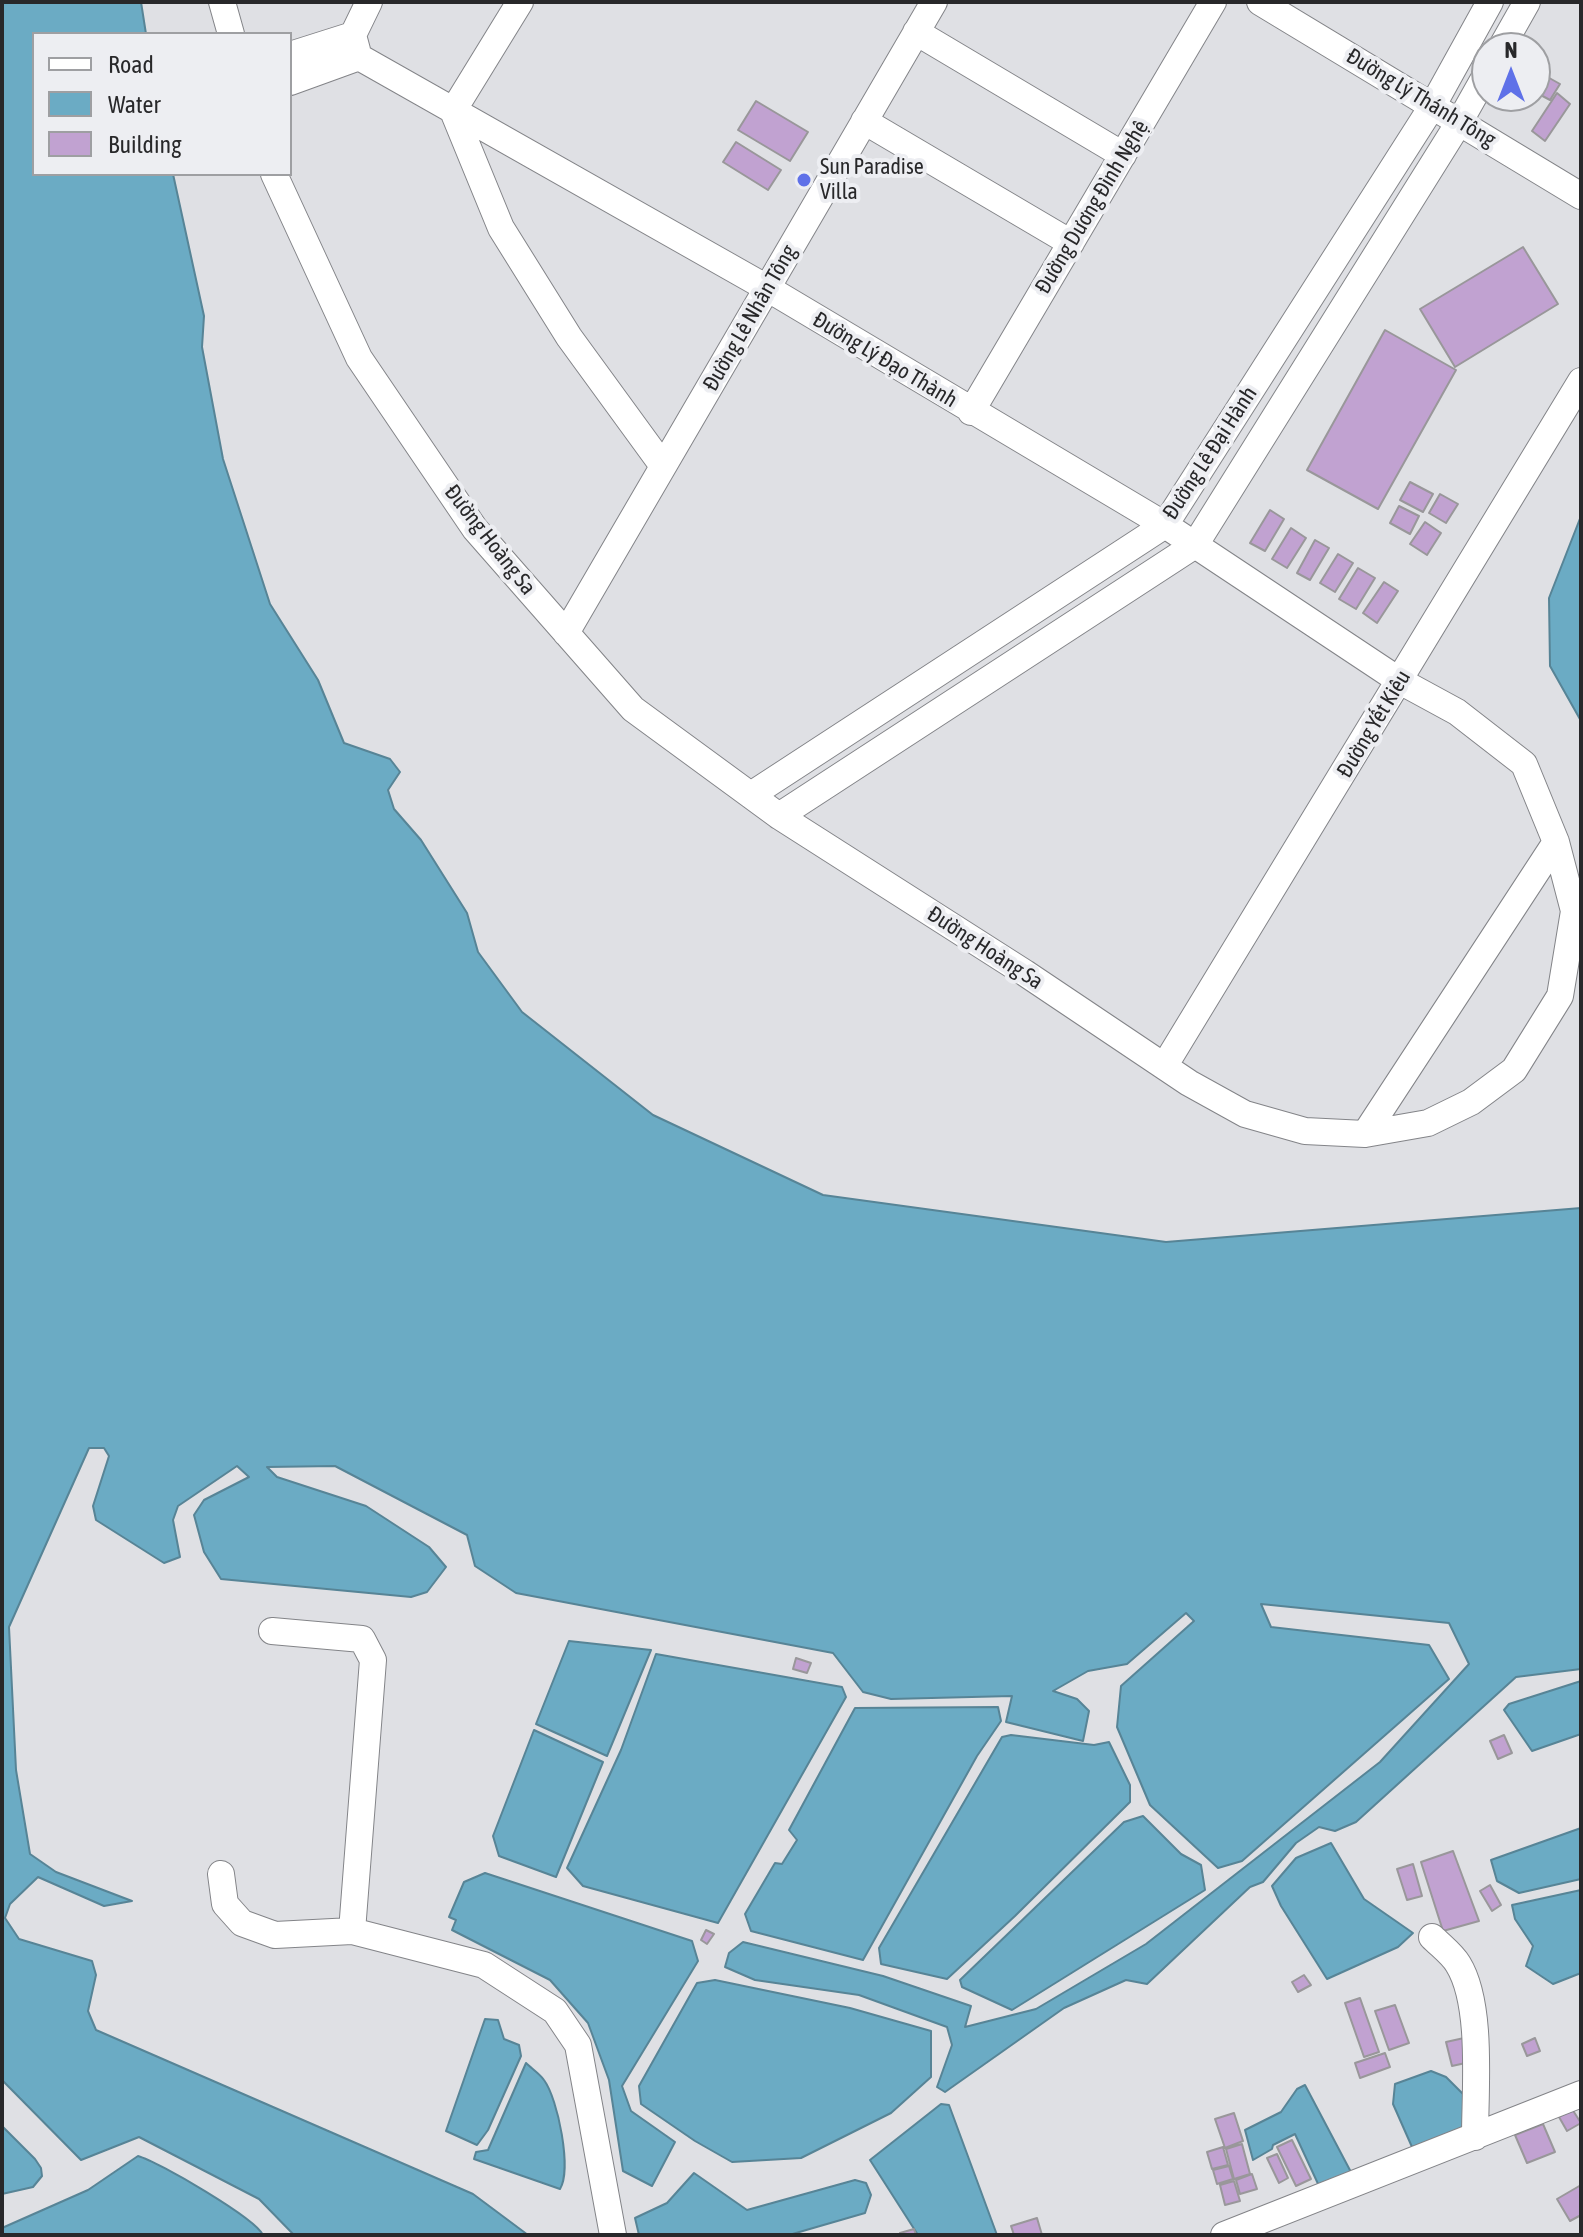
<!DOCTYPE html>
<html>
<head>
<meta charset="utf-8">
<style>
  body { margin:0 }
  #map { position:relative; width:1583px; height:2237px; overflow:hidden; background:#dfe0e4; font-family:"Asap Condensed",sans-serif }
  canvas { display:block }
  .frame { position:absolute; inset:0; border:4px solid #28282a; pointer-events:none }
  .legend { position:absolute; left:32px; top:32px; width:260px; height:144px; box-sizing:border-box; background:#edeef2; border:2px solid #9e9fa2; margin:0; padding:10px 14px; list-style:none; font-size:24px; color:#28282a }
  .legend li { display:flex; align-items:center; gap:16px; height:40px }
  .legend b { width:40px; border:2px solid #9e9fa2 }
  .north { position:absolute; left:1471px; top:32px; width:80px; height:80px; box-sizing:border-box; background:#edeef2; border:2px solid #9e9fa2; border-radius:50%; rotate:0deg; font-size:22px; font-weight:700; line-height:32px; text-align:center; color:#28282a }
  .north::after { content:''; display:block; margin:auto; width:28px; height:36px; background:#5f71e8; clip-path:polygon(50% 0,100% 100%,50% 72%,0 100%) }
</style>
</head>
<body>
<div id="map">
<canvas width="1583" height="2237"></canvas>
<div class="frame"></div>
<ul class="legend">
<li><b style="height:10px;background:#fff"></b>Road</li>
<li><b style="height:22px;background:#6babc4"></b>Water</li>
<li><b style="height:22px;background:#c1a2d1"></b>Building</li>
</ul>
<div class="north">N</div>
</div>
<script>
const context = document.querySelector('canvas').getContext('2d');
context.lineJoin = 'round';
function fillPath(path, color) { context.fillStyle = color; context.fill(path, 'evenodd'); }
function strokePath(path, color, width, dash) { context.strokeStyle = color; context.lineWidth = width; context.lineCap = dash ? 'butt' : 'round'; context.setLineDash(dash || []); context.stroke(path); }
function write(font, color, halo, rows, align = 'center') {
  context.font = font + ' "Asap Condensed",sans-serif'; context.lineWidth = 8; context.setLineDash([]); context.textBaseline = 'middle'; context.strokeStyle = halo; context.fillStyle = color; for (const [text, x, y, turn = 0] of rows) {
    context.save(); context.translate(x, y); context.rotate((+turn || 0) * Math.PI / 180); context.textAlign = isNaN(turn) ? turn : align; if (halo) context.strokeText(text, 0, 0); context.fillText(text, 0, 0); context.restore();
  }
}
const water = new Path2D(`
  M2,2H141L146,34H34V174H173L204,316L202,347L223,459L270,604L318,680L344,743L390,759L400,772L388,790L394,809L421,840L467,913L478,952L522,1012L653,1115L823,1195L1166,1242L1581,1208V1669L1516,1677L1356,1822L1335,1831L1319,1827L1296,1843L1263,1882L1250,1887L1147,1984L1126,1980L1064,2008L945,2092L937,2087L952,2045L947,2027L859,1995L755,1980L725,1967L729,1953L743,1942L883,1976L971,2006L965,2027L1036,2009L1146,1944L1380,1762L1469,1664L1449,1623L1261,1604L1271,1627L1429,1645L1449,1679L1242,1861L1218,1868L1150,1805L1117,1727L1121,1686L1194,1621L1186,1613L1127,1664L1088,1671L1053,1691L1077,1699L1089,1711L1083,1741L1006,1722L1012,1696L891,1699L863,1692L833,1653L516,1593L475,1566L467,1535L335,1466L267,1467L277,1477L366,1506L429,1547L446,1567L427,1592L411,1597L221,1579L204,1552L194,1515L204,1500L249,1477L237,1466L178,1506L173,1520L180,1557L164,1563L96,1520L93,1506L109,1456L104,1448H89L9,1627L16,1770L30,1854L56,1872L132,1901L104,1906L38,1877L10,1904L5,1918L19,1939L92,1961L96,1975L88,2011L96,2030L473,2194L528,2235H294L259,2199L139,2137L81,2160L2,2080Z
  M1581,516V721L1550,666L1549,598Z
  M569,1641L651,1650L607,1756L536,1724Z
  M656,1654L842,1687L846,1697L718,1923L583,1886L567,1868L621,1750Z
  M1581,1681V1734L1532,1751L1504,1710L1509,1704Z
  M998,1707L1001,1721L977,1756L863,1960L751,1931L745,1914L775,1863L782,1864L797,1840L789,1830L855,1708Z
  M534,1730L603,1762L556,1877L499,1856L493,1836Z
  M1011,1735L1094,1745L1109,1742L1130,1785V1802L1015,1916L947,1979L881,1964L879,1948L1002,1737Z
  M1143,1816L1181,1854L1201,1865L1205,1890L1012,2010L962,1987L960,1980L1124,1822Z
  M1581,1828V1879L1519,1893L1497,1881L1491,1860Z
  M1331,1843L1364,1899L1413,1933L1398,1947L1327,1979L1281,1906L1272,1886L1296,1858Z
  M485,1873L692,1941L698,1961L622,2086L631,2111L675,2142L652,2186L623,2171L609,2080L588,2023L550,1980L452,1930L456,1920L449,1917L464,1882Z
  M1581,1890V1973L1553,1984L1526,1966L1533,1946L1515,1919L1512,1905Z
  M715,1980L850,2008L931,2031V2077L891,2113L801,2158L732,2162L695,2141L641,2104L639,2086L697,1983Z
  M485,2019L498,2020L504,2039L519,2045L521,2056L488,2130L477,2145L446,2131Z
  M526,2063C531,2068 540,2074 544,2080C558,2099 572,2169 560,2189L474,2159L476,2152L488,2150Z
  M1431,2071L1446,2077L1466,2097L1464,2130L1412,2147L1393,2104L1395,2084Z
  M1305,2085L1352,2174L1319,2186L1295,2134L1273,2145L1272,2149L1253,2160L1245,2130L1281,2112L1297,2089Z
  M941,2104L949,2105L997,2235H918L870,2160Z
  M2,2126L35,2159L41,2168L42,2176L33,2187L2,2194Z
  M138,2156C159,2162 255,2218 263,2235H2V2228L88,2190Z
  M694,2173L747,2210L855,2180L866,2183L871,2195L865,2213L789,2235H639L635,2218L667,2203Z`);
const building = new Path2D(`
  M1535,70L1560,84L1550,100L1535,92Z
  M1557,93L1570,104L1545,141L1532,131Z
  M756,101L808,132L790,161L738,130Z
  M736,142L781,170L768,190L723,162Z
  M1523,247L1558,304L1455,367L1420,309Z
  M1385,330L1456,370L1378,509L1307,470Z
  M1410,482L1433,494L1423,512L1400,500Z
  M1440,494L1458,504L1446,523L1429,513Z
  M1399,506L1419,516L1410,534L1390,523Z
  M1270,510L1284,519L1265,551L1250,543Z
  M1425,522L1441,533L1427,555L1410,544Z
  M1291,528L1306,538L1287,568L1272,559Z
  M1315,540L1329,548L1310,580L1297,573Z
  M1338,554L1353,563L1335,592L1320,583Z
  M1358,568L1375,578L1356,609L1339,599Z
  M1384,582L1398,591L1377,623L1363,613Z
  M796,1658L811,1663L807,1673L793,1669Z
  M1504,1735L1512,1753L1498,1759L1490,1741Z
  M1453,1851L1479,1921L1443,1931L1421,1862Z
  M1413,1864L1422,1896L1407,1900L1397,1869Z
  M1490,1885L1501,1905L1492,1911L1480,1891Z
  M706,1930L714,1934L707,1944L701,1940Z
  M1304,1975L1311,1985L1298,1992L1292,1982Z
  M1360,1998L1379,2052L1364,2057L1345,2003Z
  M1395,2005L1409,2043L1389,2050L1375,2011Z
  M1464,2038L1470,2062L1452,2066L1446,2042Z
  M1535,2038L1540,2051L1527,2056L1522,2044Z
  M1385,2053L1390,2067L1360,2078L1355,2063Z
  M1572,2109L1581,2123L1567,2131L1559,2117Z
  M1234,2113L1243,2141L1225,2148L1215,2119Z
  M1543,2124L1555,2152L1527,2163L1515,2135Z
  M1292,2140L1311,2179L1296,2186L1277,2147Z
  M1242,2144L1250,2174L1234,2179L1226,2149Z
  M1223,2147L1228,2165L1212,2169L1207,2152Z
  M1277,2154L1288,2178L1279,2183L1267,2158Z
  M1229,2166L1233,2179L1217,2184L1213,2170Z
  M1252,2174L1257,2189L1240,2194L1236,2180Z
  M1234,2181L1240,2201L1225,2205L1220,2185Z
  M1581,2185V2215L1570,2221L1557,2199Z
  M1037,2218L1042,2235H1014L1011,2226Z
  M914,2229L916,2235H901L900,2233Z`);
const minor = new Path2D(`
  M222,2L231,34
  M520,2L453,111L501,228L569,337L663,466
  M1260,2L1581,196
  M916,32L1123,155
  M1501,48L1527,2
  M357,50L353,35L369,2
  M290,55L353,35
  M290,82L359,57
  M864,121L1071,243
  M274,174L359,358L475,529L633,709L779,816L1025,973L1189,1083L1245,1114L1305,1131L1365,1134L1428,1123L1471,1102L1514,1070L1560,996L1574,911L1556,842L1524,764L1457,712L1400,681L1165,525L767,288L359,57
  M971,412L1213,2
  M566,633L934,2
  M751,795L1165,525L1433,105L1490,2
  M779,816L1195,545L1460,121L1487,73
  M1165,1065L1581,381
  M1365,1134L1556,842
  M272,1631L362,1639L373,1660L352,1931
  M221,1874L225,1904L242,1923L275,1935L352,1931L484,1965L555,2011L578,2045L613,2235
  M1432,1937C1441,1946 1452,1954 1458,1964C1483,2004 1475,2090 1475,2137
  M1224,2235L1581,2094`);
const markers = [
  [804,180,8,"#5f71e8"]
];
const streetNames = [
  ["Đường Lý Thánh Tông",1421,98,31],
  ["Đường Dương Đình Nghệ",1092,207,-59],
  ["Đường Lê Nhân Tông",750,318,-60],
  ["Đường Lý Đạo Thành",885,360,31],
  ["Đường Lê Đại Hành",1210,453,-57],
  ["Đường Hoàng Sa",490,540,52],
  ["Đường Yết Kiêu",1374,724,-59],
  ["Đường Hoàng Sa",985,948,33]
];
const poiNames = [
  ["Sun Paradise",820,167],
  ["Villa",820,192]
];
fillPath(water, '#6babc4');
strokePath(water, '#578496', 2);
fillPath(building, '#c1a2d1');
strokePath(building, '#99979a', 2);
strokePath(minor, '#838488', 28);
strokePath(minor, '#fff', 26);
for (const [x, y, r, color] of markers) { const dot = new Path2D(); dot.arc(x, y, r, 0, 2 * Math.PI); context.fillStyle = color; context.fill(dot); strokePath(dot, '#edeef2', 3); }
write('22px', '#28282a', '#edeef2', streetNames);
write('22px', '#28282a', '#edeef2', poiNames, 'left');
</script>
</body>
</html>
